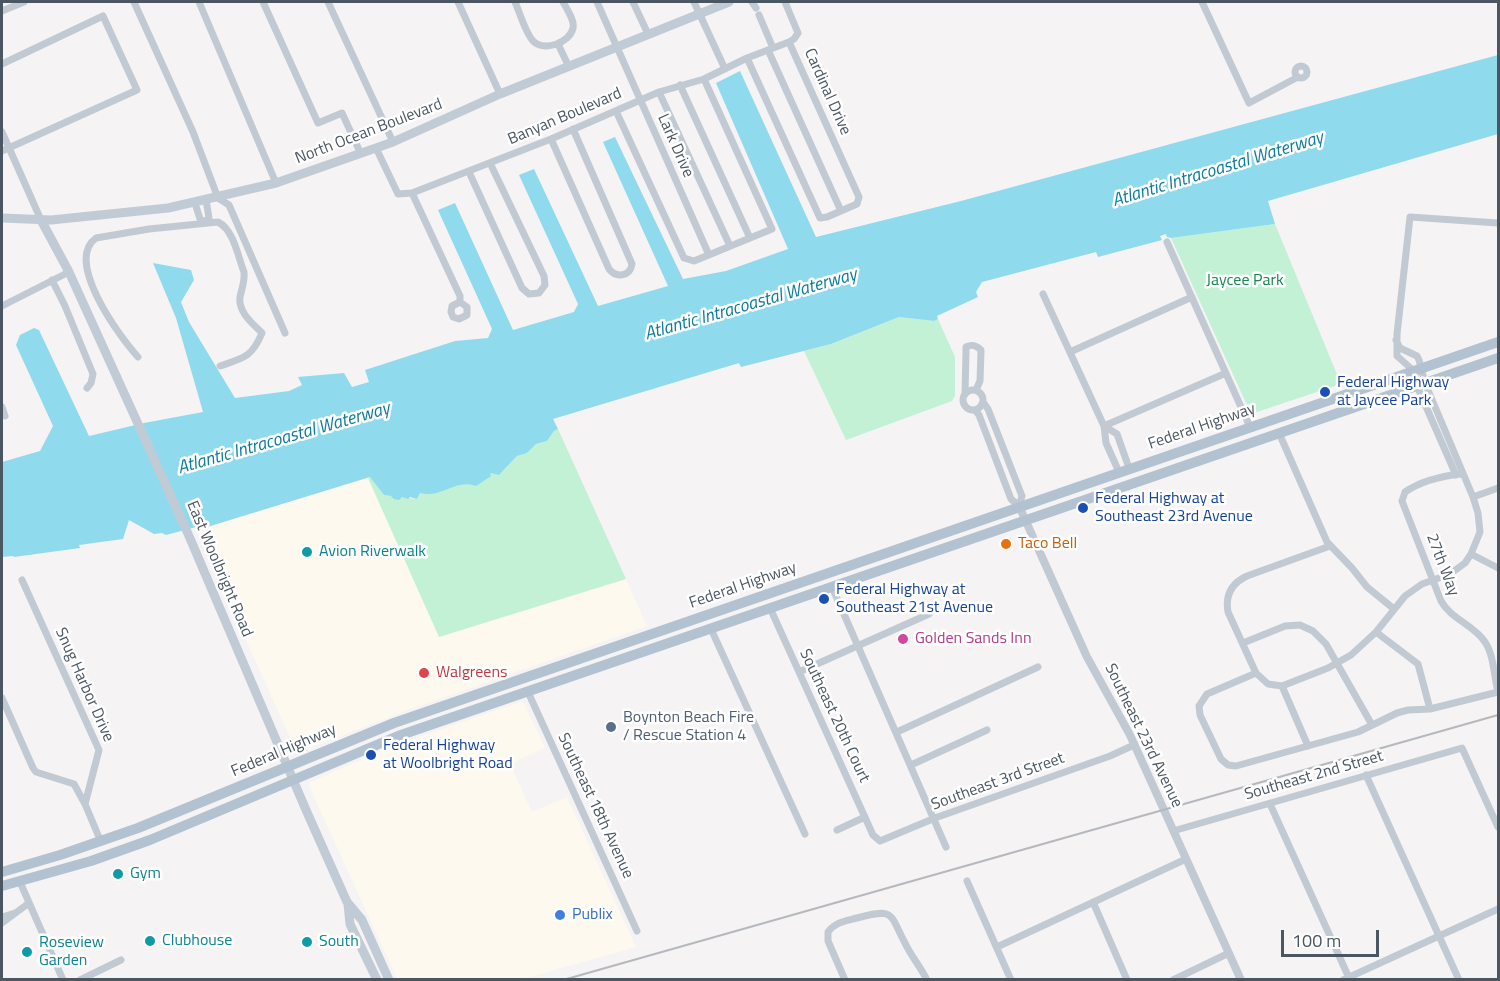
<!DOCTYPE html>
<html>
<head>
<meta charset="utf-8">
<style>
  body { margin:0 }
  #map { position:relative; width:1500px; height:981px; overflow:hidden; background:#f5f3f3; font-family:"Titillium Web",sans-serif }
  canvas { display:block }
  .frame { position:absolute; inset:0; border:3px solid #4a5661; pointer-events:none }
  .scale { position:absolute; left:1281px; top:930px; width:98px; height:27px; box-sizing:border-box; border:3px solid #4a5661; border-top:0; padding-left:8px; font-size:18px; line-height:21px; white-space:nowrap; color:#4a5661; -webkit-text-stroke:4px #fff; paint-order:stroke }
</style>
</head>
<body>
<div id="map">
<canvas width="1500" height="981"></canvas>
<div class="frame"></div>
<div class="scale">100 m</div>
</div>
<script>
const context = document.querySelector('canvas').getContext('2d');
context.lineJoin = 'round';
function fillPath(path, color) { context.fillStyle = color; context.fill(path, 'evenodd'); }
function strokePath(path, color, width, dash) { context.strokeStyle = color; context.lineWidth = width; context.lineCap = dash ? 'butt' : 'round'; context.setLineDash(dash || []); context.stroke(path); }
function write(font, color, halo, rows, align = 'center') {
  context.font = font + ' "Titillium Web",sans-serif'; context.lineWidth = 5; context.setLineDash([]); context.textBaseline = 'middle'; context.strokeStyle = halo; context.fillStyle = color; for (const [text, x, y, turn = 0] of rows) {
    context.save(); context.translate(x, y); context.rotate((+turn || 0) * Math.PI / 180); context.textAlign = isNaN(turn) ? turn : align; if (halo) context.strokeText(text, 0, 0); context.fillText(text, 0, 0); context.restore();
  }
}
const commercial = new Path2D(`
  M368,478L439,637L626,579L647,626L408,710L297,753L197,532L212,525Z
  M520,702L524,703L545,748L510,764L532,812L567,797L636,947L522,979H397L309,786L310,782L396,745Z`);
const green = new Path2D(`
  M1275,224L1341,384L1251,414L1171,238Z
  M899,317L934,321L938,319L955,357V396L952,401L846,440L804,351L831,344Z
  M558,429L626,579L439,637L368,478L371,477L384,495L417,499L420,493L468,483L490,473L499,475L517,456L527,453L536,444L547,441L554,431Z`);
const water = new Path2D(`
  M1498,55V134L1268,201L1275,224L1171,238L1167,237L1166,234L1160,236L1162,240L1098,257L1096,252L982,282L976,292L978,297L937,316L938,319L934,321L899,317L831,344L741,367L739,363L553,419L558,429L554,431L547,441L536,444L527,453L517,456L499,475L490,473L491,476L476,486C456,478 440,499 420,493L417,499L410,497L408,499L402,497L399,500L394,499L391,496L384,495L370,477L204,528L200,526L166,535L162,533L154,534L129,520L123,539L79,545L80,548L14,557L13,556L2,557V462L40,451L53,426L16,345L20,335L34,328L39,330L89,436L144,423L203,412L176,318L153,263L191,270L194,280L181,302L189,322L235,398L289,391L302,385L298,377L344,373L352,387L369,382L365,370L455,341L488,338L492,329L438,210L455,203L513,330L574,312L578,304L519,175L534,169L598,306L668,286L603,142L615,137L683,279L726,271L788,249L716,83L740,71L816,237L961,201Z`);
const minor = new Path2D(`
  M134,2L193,132L218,198L229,205L285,333
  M199,2L276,183
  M263,2L318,123L342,113L360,152
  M328,2L393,142
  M458,2L500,94
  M515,2C520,13 525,32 533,41C544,52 570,43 573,28C575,21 567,9 563,2
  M597,2L709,255
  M633,2L648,34
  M694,2L725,69
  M752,2L756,8
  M1202,2L1249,103L1298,77
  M2,11L24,2
  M759,15L773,48
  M558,44L569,67
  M768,50L841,211
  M747,58L820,218L827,217L857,204L859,197L789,42
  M2,64L103,16L137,90L2,151
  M1295 72a6 6 0 1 1 12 0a6 6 0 1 1-12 0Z
  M680,85L750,238
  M659,92L730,246
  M616,111L684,258L694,261L772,229L704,79
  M2,132L41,220
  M551,139L609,269C616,278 630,277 632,264L573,129
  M376,148L398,194L412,193L551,139L659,92L704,79L747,58L789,42L794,39L798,33L785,2
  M469,172L522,288L529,294L539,293L545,285L544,276L490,163
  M412,193L460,296V302L467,307V315L459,319L453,317L451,312L452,306L460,302
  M195,203L200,219L204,222L209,218L206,200
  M1167,242L1250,427
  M52,280L65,306L93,374L91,383L87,388
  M1043,294L1104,426L1106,443L1119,472
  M2,306L69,272
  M1070,352L1192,297
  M138,357C119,336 64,261 96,238L149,229L218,222C234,230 238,257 244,272C245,281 242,288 240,297C238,312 252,323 262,333C252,357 244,358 220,366
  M963 400a10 10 0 1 1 20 0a10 10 0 1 1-20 0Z
  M965,394L966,351V347C972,344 976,345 981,350L980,381L976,390
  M2,407L5,416
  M975,410L979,415L1011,499L1019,506L1022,496L988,409L983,402
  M1104,426L1226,373
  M1104,426L1117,434L1129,468
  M1279,433L1327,542L1352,568L1367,587L1394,609
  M1461,474C1442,476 1421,481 1405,492L1402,501L1441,601C1451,619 1474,625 1485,642C1494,655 1494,677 1498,692
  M1456,475L1417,386L1414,371L1397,356V334L1410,217L1498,223
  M1473,497L1498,488
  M1330,546L1247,576C1232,583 1225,595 1228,612L1256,673L1268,684L1282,686L1328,668L1351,655L1376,632L1405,596L1422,584L1450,574L1465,563L1471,554L1480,532L1478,513L1473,497L1425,383L1419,360L1417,356L1400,348L1396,340
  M1471,554L1498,568
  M22,580L99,750L85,804
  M832,587L946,847
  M770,608L873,835L880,841L935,818L1110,756L1134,745
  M711,629L805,834
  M1376,632L1418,664L1430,709
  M1243,643L1285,626L1300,625L1313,631L1326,644L1372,725
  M799,672L929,614
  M1256,673L1207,694L1199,706L1200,715L1221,759L1228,765L1236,766L1358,732L1397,713L1408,710L1430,709L1498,692
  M1282,686L1308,746
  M528,692L637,931
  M2,698L33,768L36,772L74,784L85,804L101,842
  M897,732L1038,667
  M911,765L987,730
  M1366,775L1459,980
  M1270,804L1350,980
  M837,830L865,817
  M1173,831L1462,748L1498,827
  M967,881L1011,980
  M20,882L63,980
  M1093,902L1127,980
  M2,917L15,913
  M2,923L29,903
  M997,947L1186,859
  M80,980L121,960
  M845,980L828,941V932C835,922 846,921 857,918C895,908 889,913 905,943C911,956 920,966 927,980
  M1173,980L1229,953
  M1343,980L1498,909`);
const tertiary = new Path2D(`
  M1019,506L1087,657L1130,735L1241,980`);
const secondary = new Path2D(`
  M2,218L51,220L168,208L276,183L393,142L500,94L729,2
  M41,220L69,272L189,536L306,810L347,902L362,920L389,980
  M348,904L350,924L377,980`);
const primary = new Path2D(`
  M2,872L60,855L138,828L394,723L1498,342
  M2,886L91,861L150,840L398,736L1498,358`);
const rail = new Path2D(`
  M563,980L1498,715`);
const markers = [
  [1325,392,6,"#1a4fb4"],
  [1083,508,6,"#1a4fb4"],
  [1006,544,6,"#e8710a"],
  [307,552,6,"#0f9aa8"],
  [824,599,6,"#1a4fb4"],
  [903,639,6,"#d1479c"],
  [424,673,6,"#e0444e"],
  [611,727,6,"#5c6f8a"],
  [371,755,6,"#1a4fb4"],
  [118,874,6,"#0f9aa8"],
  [560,915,6,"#3f7fe0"],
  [150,941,6,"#0f9aa8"],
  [307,942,6,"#0f9aa8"],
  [27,952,6,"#0f9aa8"]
];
const streetNames = [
  ["Cardinal Drive",827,92,66],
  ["Banyan Boulevard",565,117,-23],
  ["North Ocean Boulevard",369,132,-21],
  ["Lark Drive",675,146,66],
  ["Federal Highway",1202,427,-19],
  ["27th Way",1442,565,69],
  ["East Woolbright Road",219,569,67],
  ["Federal Highway",743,586,-19],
  ["Snug Harbor Drive",84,685,66],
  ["Southeast 20th Court",834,716,65],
  ["Southeast 23rd Avenue",1143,736,64],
  ["Federal Highway",284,751,-23],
  ["Southeast 2nd Street",1314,776,-16],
  ["Southeast 3rd Street",998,782,-20],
  ["Southeast 18th Avenue",595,806,65]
];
const parkNames = [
  ["Jaycee Park",1245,281]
];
const transitNames = [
  ["Federal Highway",1337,383],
  ["at Jaycee Park",1337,401],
  ["Federal Highway at",1095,499],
  ["Southeast 23rd Avenue",1095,517],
  ["Federal Highway at",836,590],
  ["Southeast 21st Avenue",836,608],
  ["Federal Highway",383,746],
  ["at Woolbright Road",383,764]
];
const foodNames = [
  ["Taco Bell",1018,544]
];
const cultureNames = [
  ["Avion Riverwalk",319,552],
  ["Gym",130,874],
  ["Clubhouse",162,941],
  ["South",319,942],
  ["Roseview",39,943],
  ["Garden",39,961]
];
const hotelNames = [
  ["Golden Sands Inn",915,639]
];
const healthNames = [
  ["Walgreens",436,673]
];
const serviceNames = [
  ["Boynton Beach Fire",623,718],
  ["/ Rescue Station 4",623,736]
];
const shopNames = [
  ["Publix",572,915]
];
const waterNames = [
  ["Atlantic Intracoastal Waterway",1218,170,-17],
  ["Atlantic Intracoastal Waterway",751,305,-16],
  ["Atlantic Intracoastal Waterway",284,439,-16]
];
fillPath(commercial, '#fdf9ef');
fillPath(green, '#c3f1d5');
fillPath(water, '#90daee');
strokePath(minor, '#c1cad2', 7);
strokePath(tertiary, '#c1cad2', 8);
strokePath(secondary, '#c1cbd6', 9);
strokePath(primary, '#b3c2d1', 10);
strokePath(rail, '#b5b8bd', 2);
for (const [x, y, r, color] of markers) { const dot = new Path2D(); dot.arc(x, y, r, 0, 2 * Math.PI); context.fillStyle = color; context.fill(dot); strokePath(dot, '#fff', 2); }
write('16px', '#4a5661', '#fff', streetNames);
write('16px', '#17864f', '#fff', parkNames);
write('16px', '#164399', '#fff', transitNames, 'left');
write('16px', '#c56008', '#fff', foodNames, 'left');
write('16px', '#0d838f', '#fff', cultureNames, 'left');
write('16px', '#b23c85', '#fff', hotelNames, 'left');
write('16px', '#be3a42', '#fff', healthNames, 'left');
write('16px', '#4e5e75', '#fff', serviceNames, 'left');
write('16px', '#366cbe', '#fff', shopNames, 'left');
write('italic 18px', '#0c7c9b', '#fff', waterNames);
</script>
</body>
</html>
